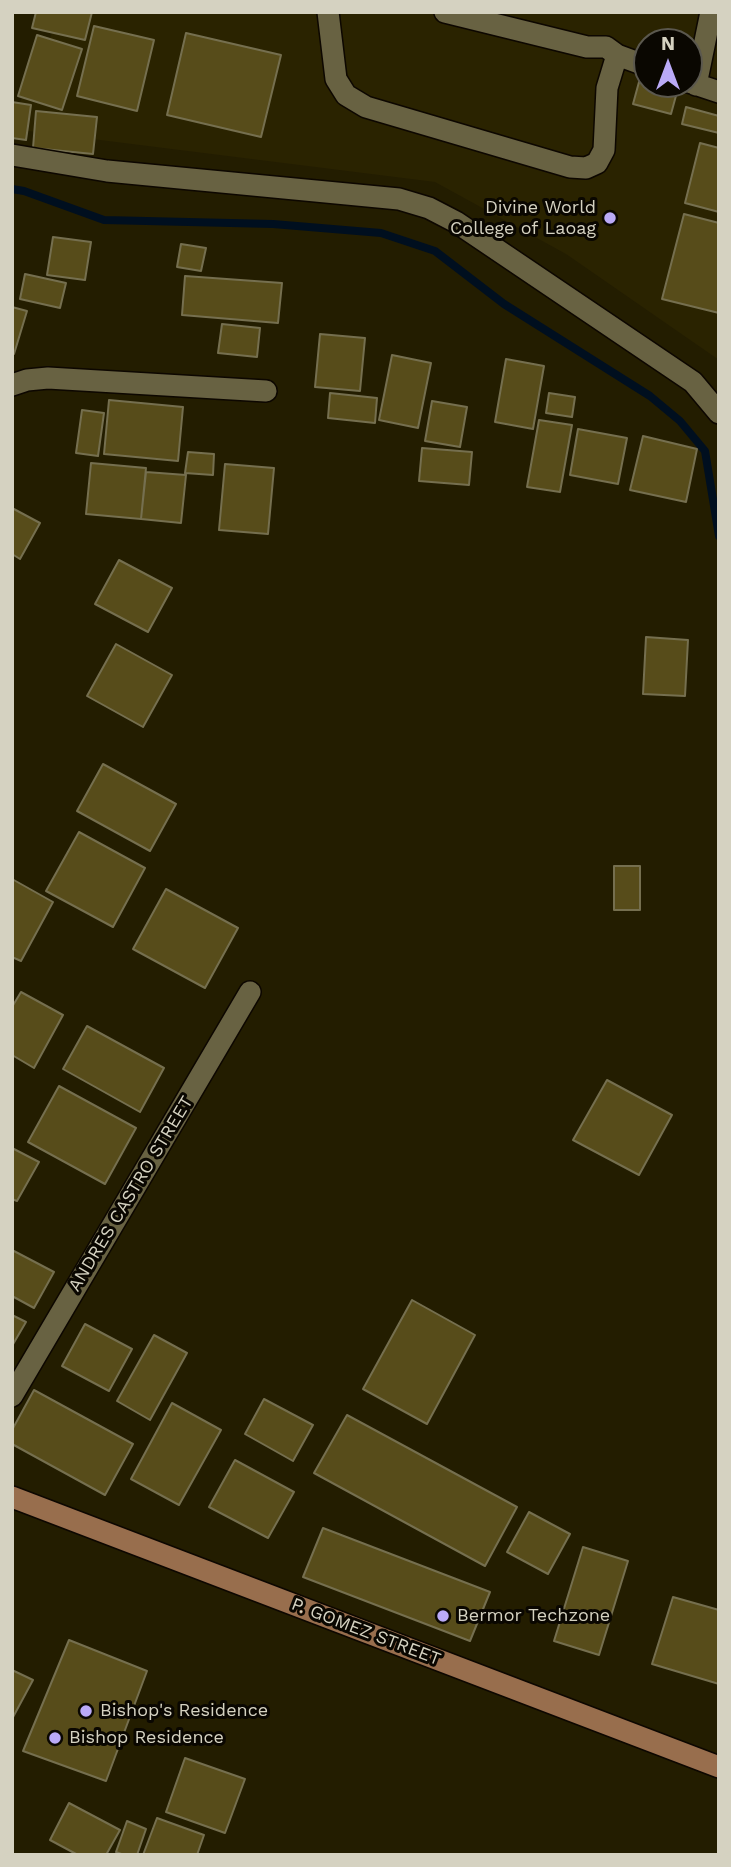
<!DOCTYPE html>
<html>
<head>
<meta charset="utf-8">
<style>
  body { margin:0 }
  #map { position:relative; width:731px; height:1867px; overflow:hidden; background:#231d00; font-family:"Work Sans",sans-serif }
  canvas { display:block }
  .frame { position:absolute; inset:0; border:14px solid #d5d2c1; pointer-events:none }
  .north { position:absolute; left:633px; top:28px; width:70px; height:70px; box-sizing:border-box; background:#0a0701; border:2px solid #5b584e; border-radius:50%; rotate:0deg; font-size:19px; font-weight:700; line-height:28px; text-align:center; color:#d5d2c1 }
  .north::after { content:''; display:block; margin:auto; width:24px; height:32px; background:#baaaf7; clip-path:polygon(50% 0,100% 100%,50% 72%,0 100%) }
</style>
</head>
<body>
<div id="map">
<canvas width="731" height="1867"></canvas>
<div class="frame"></div>
<div class="north">N</div>
</div>
<script>
const context = document.querySelector('canvas').getContext('2d');
context.lineJoin = 'round';
function fillPath(path, color) { context.fillStyle = color; context.fill(path, 'evenodd'); }
function strokePath(path, color, width, dash) { context.strokeStyle = color; context.lineWidth = width; context.lineCap = dash ? 'butt' : 'round'; context.setLineDash(dash || []); context.stroke(path); }
function write(font, color, halo, rows, align = 'center') {
  context.font = font + ' "Work Sans",sans-serif'; context.lineWidth = 6; context.setLineDash([]); context.textBaseline = 'middle'; context.strokeStyle = halo; context.fillStyle = color; for (const [text, x, y, turn = 0] of rows) {
    context.save(); context.translate(x, y); context.rotate((+turn || 0) * Math.PI / 180); context.textAlign = isNaN(turn) ? turn : align; if (halo) context.strokeText(text, 0, 0); context.fillText(text, 0, 0); context.restore();
  }
}
const built = new Path2D(`
  M62,12H719V360L566,254L435,182L12,129V119ZM647,42H689V84H647Z`);
const stream = new Path2D(`
  M12,189L24,191L104,220L273,224L381,233L435,251L504,304L650,396L680,421L705,451L719,536`);
const building = new Path2D(`
  M36,12H92L85,40L32,28Z
  M94,26L154,40L137,111L77,96Z
  M186,33L281,55L261,137L167,115Z
  M37,35L82,49L62,110L18,96Z
  M639,82L677,92L671,114L633,104Z
  M12,102L31,105L26,140L12,138Z
  M686,107L719,116V133L682,124Z
  M36,111L97,117L93,154L33,148Z
  M700,143L719,148V212L685,203Z
  M684,214L719,223V313L662,299Z
  M53,237L91,242L85,280L47,275Z
  M181,244L206,248L201,271L177,267Z
  M25,274L66,283L60,308L20,299Z
  M185,276L282,283L278,323L182,315Z
  M12,307L27,311L14,354H12Z
  M222,324L260,328L257,357L218,353Z
  M320,334L365,338L360,391L315,387Z
  M392,355L431,363L418,428L379,420Z
  M506,359L544,366L533,429L495,422Z
  M330,393L377,398L375,423L328,418Z
  M549,393L575,397L572,417L546,413Z
  M109,400L183,407L178,461L104,454Z
  M432,401L467,407L460,447L425,441Z
  M82,410L104,413L98,456L76,453Z
  M539,420L572,425L560,492L527,487Z
  M578,429L627,438L618,484L570,475Z
  M643,436L697,449L686,502L630,490Z
  M422,448L472,452L469,485L419,481Z
  M188,452L214,454L213,475L185,473Z
  M91,463L146,468L141,519L86,514Z
  M225,464L274,468L268,534L219,530Z
  M146,472L186,475L181,523L141,519Z
  M12,508L40,523L20,559L12,554Z
  M119,560L172,588L148,632L95,604Z
  M646,637L688,640L685,696L643,694Z
  M116,644L172,675L143,727L87,696Z
  M103,764L176,804L150,851L77,811Z
  M79,832L145,868L113,927L46,891Z
  M614,866H640V910H614Z
  M12,879L53,902L21,961L12,957Z
  M166,889L238,928L205,988L133,949Z
  M21,992L63,1015L34,1068L12,1055V1007Z
  M87,1026L164,1068L140,1112L63,1069Z
  M607,1080L672,1115L639,1175L573,1140Z
  M59,1086L136,1128L105,1184L28,1142Z
  M12,1148L39,1162L17,1201L12,1199Z
  M12,1250L54,1272L34,1308L12,1296Z
  M412,1300L475,1335L427,1424L363,1389Z
  M12,1315L26,1322L12,1346Z
  M85,1324L132,1349L109,1391L62,1366Z
  M154,1335L187,1353L150,1420L117,1401Z
  M34,1390L133,1444L105,1495L12,1444V1430Z
  M264,1399L313,1425L293,1461L245,1434Z
  M172,1403L221,1430L179,1505L131,1479Z
  M347,1415L517,1507L485,1566L314,1473Z
  M235,1460L294,1492L268,1538L209,1507Z
  M529,1512L570,1534L548,1574L507,1552Z
  M323,1528L490,1592L470,1641L303,1577Z
  M583,1547L628,1561L599,1655L554,1641Z
  M673,1597L719,1610V1684L652,1664Z
  M69,1640L147,1671L106,1781L23,1751Z
  M12,1670L33,1680L12,1719Z
  M185,1758L245,1779L225,1833L166,1812Z
  M69,1803L120,1830L106,1855H78L50,1840Z
  M157,1818L204,1835L197,1855H143Z
  M127,1821L146,1829L137,1855H124L116,1852Z`);
const minor = new Path2D(`
  M328,12L336,79L346,95L366,107L570,167L586,168L597,163L604,150L607,88L617,55L606,47H587L445,12
  M617,55L647,66
  M689,82L719,92
  M696,85L711,12
  M12,155L107,171L399,199L429,208L456,222L693,382L719,413
  M12,385L27,380L48,378L266,391
  M12,1396L250,992`);
const major = new Path2D(`
  M12,1497L719,1767`);
const markers = [
  [610,218,7,"#baaaf7"],
  [443,1616,7,"#baaaf7"],
  [86,1711,7,"#baaaf7"],
  [55,1738,7,"#baaaf7"]
];
const poiNames = [
  ["Divine World",596,208,"right"],
  ["College of Laoag",596,229,"right"],
  ["Bermor Techzone",457,1616],
  ["Bishop's Residence",100,1711],
  ["Bishop Residence",69,1738]
];
const streetNames = [
  ["ANDRES CASTRO STREET",131,1194,-59],
  ["P. GOMEZ STREET",366,1632,21]
];
fillPath(built, '#2a2300');
strokePath(stream, '#000f1f', 8);
fillPath(building, '#574c1a');
strokePath(building, '#756f4f', 2);
strokePath(minor, '#0d0700', 24);
strokePath(major, '#0d0700', 24);
strokePath(minor, '#686242', 21);
strokePath(major, '#986e4d', 21);
for (const [x, y, r, color] of markers) { const dot = new Path2D(); dot.arc(x, y, r, 0, 2 * Math.PI); context.fillStyle = color; context.fill(dot); strokePath(dot, '#0a0701', 2.5); }
write('18px', '#d5d2c1', '#0a0701', poiNames, 'left');
write('18px', '#d5d2c1', '#0a0701', streetNames);
</script>
</body>
</html>
